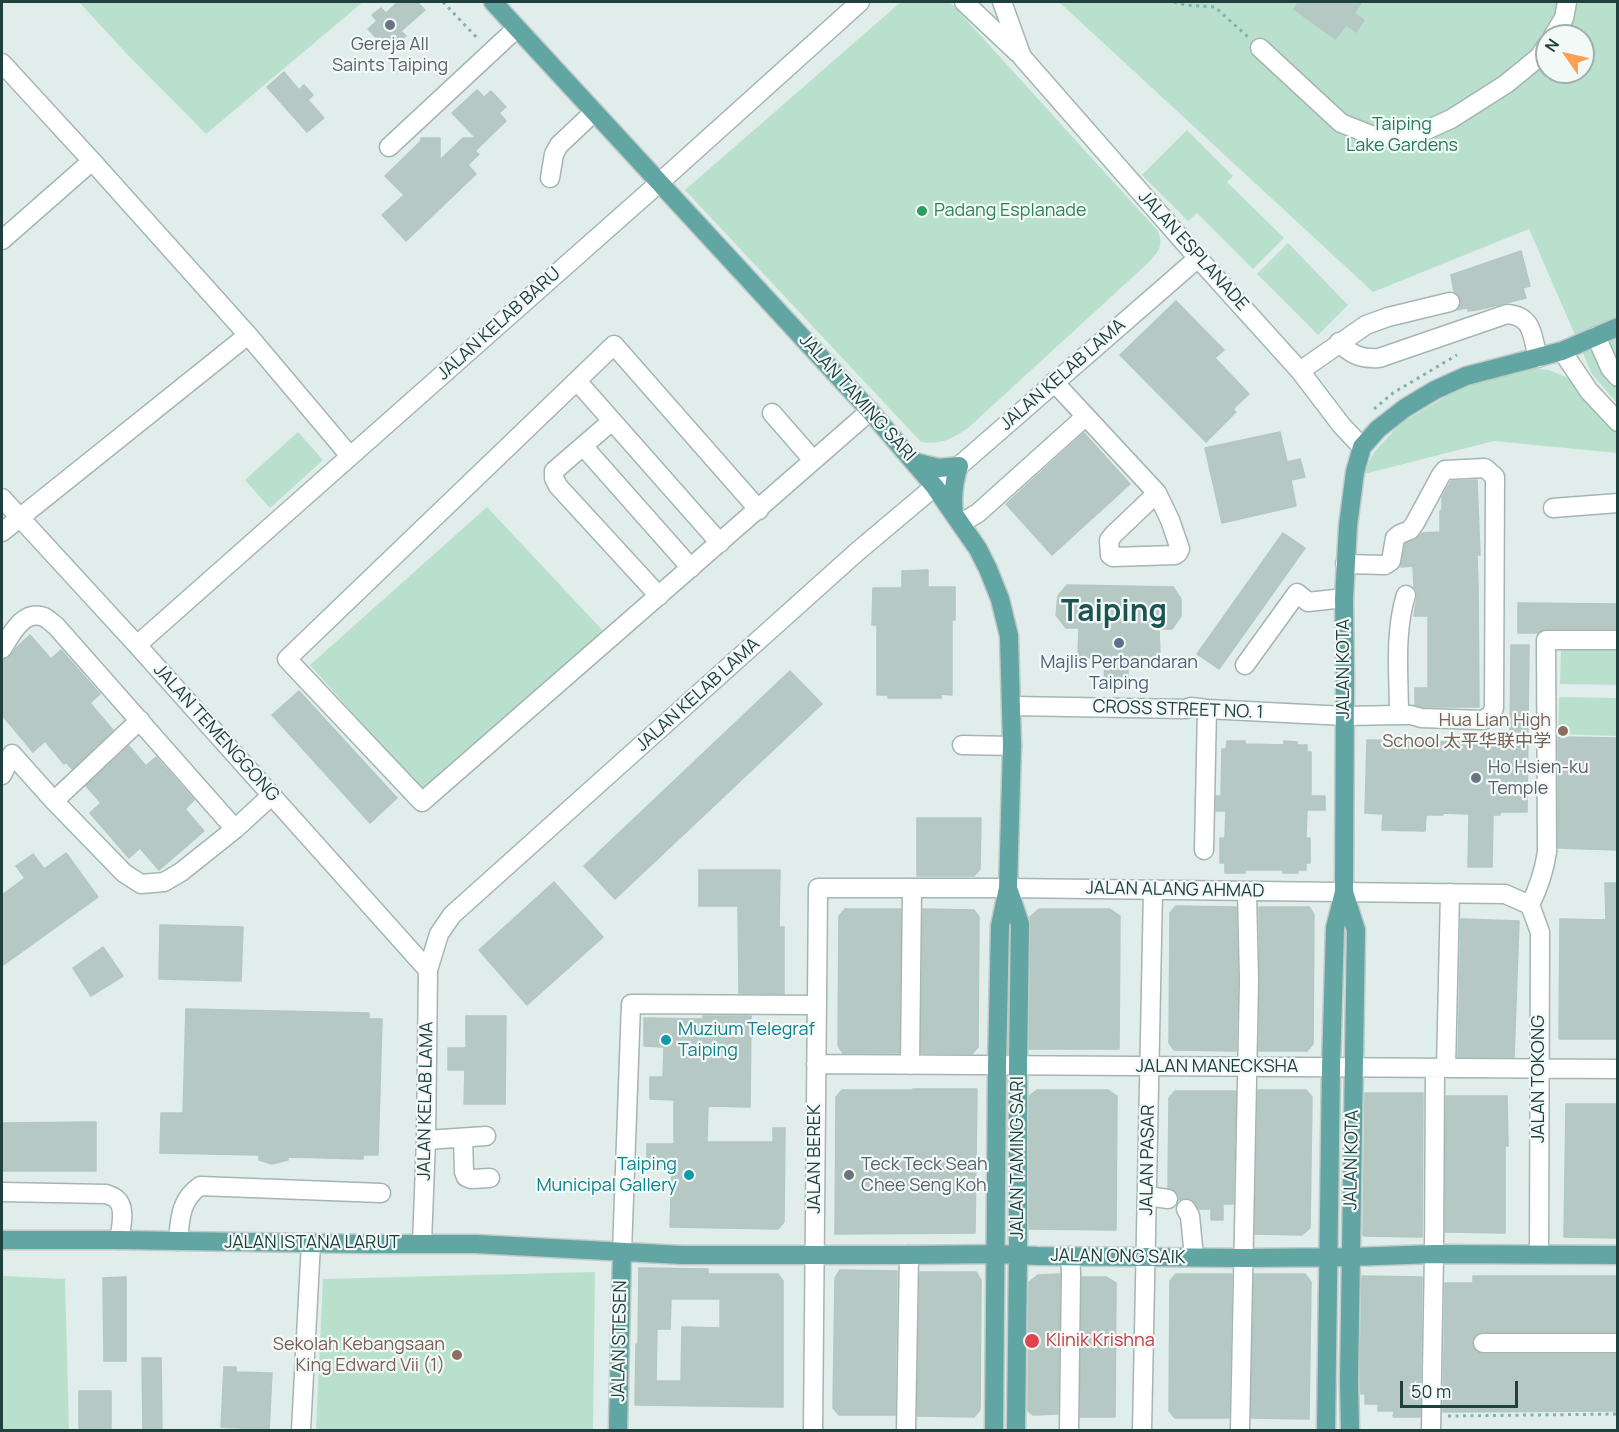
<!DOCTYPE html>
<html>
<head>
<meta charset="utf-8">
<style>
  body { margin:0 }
  #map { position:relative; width:1619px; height:1432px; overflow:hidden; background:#e1edea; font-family:Manrope,sans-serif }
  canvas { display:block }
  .frame { position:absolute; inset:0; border:3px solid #20403e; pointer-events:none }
  .north { position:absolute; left:1535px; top:24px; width:60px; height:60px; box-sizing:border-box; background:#f2f9f7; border:2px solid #9eafad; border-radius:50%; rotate:304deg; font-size:16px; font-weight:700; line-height:24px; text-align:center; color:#20403e }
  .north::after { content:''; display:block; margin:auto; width:21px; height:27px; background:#fea04f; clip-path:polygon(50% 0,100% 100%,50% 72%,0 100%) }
  .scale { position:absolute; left:1400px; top:1381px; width:118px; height:27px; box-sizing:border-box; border:3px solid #20403e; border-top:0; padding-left:8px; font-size:18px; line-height:21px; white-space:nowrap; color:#20403e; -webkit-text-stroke:4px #f2f9f7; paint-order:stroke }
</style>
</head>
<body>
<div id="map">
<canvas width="1619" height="1432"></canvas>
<div class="frame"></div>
<div class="north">N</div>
<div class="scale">50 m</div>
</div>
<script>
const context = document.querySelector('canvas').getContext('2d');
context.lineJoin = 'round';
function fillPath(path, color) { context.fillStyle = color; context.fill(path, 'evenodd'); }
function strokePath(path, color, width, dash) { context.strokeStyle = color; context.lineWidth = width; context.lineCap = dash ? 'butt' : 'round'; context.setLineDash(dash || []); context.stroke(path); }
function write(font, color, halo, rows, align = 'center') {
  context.font = font + ' Manrope,"Noto Sans SC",sans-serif'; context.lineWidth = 4.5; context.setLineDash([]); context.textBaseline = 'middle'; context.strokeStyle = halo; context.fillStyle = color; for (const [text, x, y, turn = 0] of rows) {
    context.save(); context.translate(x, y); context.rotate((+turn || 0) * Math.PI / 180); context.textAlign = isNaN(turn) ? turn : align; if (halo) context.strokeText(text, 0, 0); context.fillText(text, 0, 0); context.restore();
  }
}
const green = new Path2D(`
  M79,2H363L206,134L126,53Z
  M901,2H950L1158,231C1164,247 1158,252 1148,263L968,428C951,439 942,445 921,442L685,190Z
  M1059,2H1617V403L1592,374L1529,229L1373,292ZM1547,36H1583V72H1547Z
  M1187,130L1233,176L1227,182L1284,238L1253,269L1197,213L1188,221L1142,175Z
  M1288,243L1348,305L1318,335L1257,274Z
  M1520,367L1549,370L1573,380L1617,427V453L1494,441L1364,474L1374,452L1400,424L1473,380Z
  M298,432L323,460L270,508L245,480Z
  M487,507L605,633L425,795L310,665Z
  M1561,646L1617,648V685L1560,684Z
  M1559,697L1617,698V736L1558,734Z
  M595,1272L593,1430H316L323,1279Z
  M2,1276L65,1279L69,1430H2Z`);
const building = new Path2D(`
  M398,2H417L425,10L401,31L406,36L397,43L393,39L384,46L368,29L377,21L372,15L381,8L386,13Z
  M1299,2H1362L1354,13L1364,20L1356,32L1346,25L1335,39L1294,9Z
  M284,72L299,90L304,85L313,95L308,100L324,118L307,132L267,87Z
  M477,90L484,97L491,91L506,107L499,113L506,121L475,151L479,154L468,165L476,174L406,241L382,215L404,195L385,176L421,141V138H440V160L463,138H476L452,113Z
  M1521,251L1530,286L1523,288L1526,298L1477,310L1468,311V307L1458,310L1461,300L1458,295L1454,292L1451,275Z
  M1176,301L1224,350L1215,358L1249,394L1233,409L1236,412L1206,442L1120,355Z
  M1280,432L1287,462L1300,459L1305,477L1291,480L1296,506L1222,523L1205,448Z
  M1084,433L1130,484L1052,555L1006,504Z
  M1477,480L1480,555H1477L1478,587L1479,707H1423L1415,705V688H1428V616H1414L1417,597V591L1414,587L1413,566L1401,567L1405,544L1415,540L1422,533L1440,532V511L1442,510V497L1451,481Z
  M1283,533L1305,548L1219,669L1197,654Z
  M928,570V587H955V620H952V695L941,694V698H888V695H877V625H872L873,588H902V571Z
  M1067,585L1173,587L1181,599V616L1172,629H1159L1160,656L1128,657V686H1104L1105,658L1078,657L1079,628H1066L1056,615L1058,596Z
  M1518,603L1617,604V629H1546L1538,633H1518Z
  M30,635L51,659L61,650L100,694L90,703L113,730L72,769L66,762L64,764L45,741L33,752L2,715V660L8,659L17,647Z
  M1511,645H1529L1527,812H1500V815H1493L1492,867H1468L1469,814L1443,813V815H1426L1425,831L1382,830L1383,814L1365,813L1367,740L1510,743Z
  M790,671L822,704L615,899L584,866Z
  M299,691L397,798L370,823L272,715Z
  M1558,737L1617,738V850L1558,848Z
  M1227,741H1245V744L1284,745V741L1297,742V745H1307V752H1311V796H1325V810H1307L1306,838H1310V863H1306V870H1298V873H1283V870H1245V873H1225V863H1220V838H1225L1226,811H1216V796H1221L1222,749H1226Z
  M129,746L146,766L156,757L194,800L185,809L204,831L159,870L140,848L129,858L90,813L101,803L86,786Z
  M917,818H981L980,869L974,876H917Z
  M66,853L98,897L2,966V895L25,878L16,866L33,854L44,869Z
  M699,870H780L779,927H784V994L739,993L738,906H699Z
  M554,882L603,937L527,1005L479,950Z
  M1605,883H1617V1039H1559L1560,919L1606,920Z
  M1176,906L1236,907L1238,981L1236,1051L1174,1050L1169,1043L1170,913Z
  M1259,907H1309L1314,914L1313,1044L1307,1051H1259L1260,981Z
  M845,909H901L899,1053H843L838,1046L839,916Z
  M923,909L974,910L979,917L978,1047L972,1054L921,1053Z
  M1039,909H1110L1120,916L1119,1049H1029L1031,924L1030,917Z
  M1461,919L1519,921L1514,1057H1458Z
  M160,925L243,927L241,981L159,979Z
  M103,947L123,976L91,996L73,968Z
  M186,1009L369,1013V1019H382L378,1155H363V1159L288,1157V1160L272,1164L259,1160V1155L160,1153L161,1113H183Z
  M466,1016H506L505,1104H464L465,1070H448V1048H466Z
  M703,1016H751L750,1107L708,1106L707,1142H773V1128H785L784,1222L778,1229L670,1227L672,1167H647V1144H674V1100L650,1099V1077H663L664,1047L644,1046V1018L703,1019Z
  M913,1089H977L975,1233L835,1234L836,1097L842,1090H913Z
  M1037,1090H1108L1117,1096L1116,1230L1029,1229V1096Z
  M1258,1090H1306L1312,1097L1310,1228L1302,1235L1255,1234Z
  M1175,1091H1236L1233,1204H1223V1220H1211V1209H1199L1191,1199L1185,1198L1179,1200V1195L1175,1191L1168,1188L1169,1098Z
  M1365,1093H1423L1422,1237L1364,1236L1363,1235Z
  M1446,1096H1507L1508,1146H1505V1233L1445,1232Z
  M1566,1104H1617V1238L1564,1237Z
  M96,1122V1171H2V1123Z
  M639,1268L708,1269V1274H778L783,1281V1407L635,1405L636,1344H638ZM671,1299H720V1328L682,1327L681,1381H656L657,1329H670Z
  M840,1270L897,1271L895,1415H839L833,1408L835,1278Z
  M920,1272H976L981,1280L980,1410L974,1417L917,1416Z
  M1060,1274L1058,1414L1033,1415L1028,1411L1029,1282L1038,1275Z
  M1176,1274H1232L1229,1418H1175L1169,1411L1170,1281Z
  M1254,1274H1305L1311,1282L1309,1419L1251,1418Z
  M1362,1276L1422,1277L1420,1417H1393L1394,1411H1378V1404H1365V1394H1361L1360,1381Z
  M1473,1276H1617V1332H1483L1477,1334L1474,1337L1472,1342L1474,1349L1478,1353L1483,1354H1617V1411L1443,1412L1445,1283H1473Z
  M126,1277V1361H104L103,1278Z
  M1082,1277H1106L1116,1283L1115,1417H1080Z
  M142,1358H161L162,1431H143Z
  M224,1367H236V1372L272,1373L269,1431H241V1428L221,1427Z
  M79,1391H111V1431H79Z`);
const path = new Path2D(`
  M417,2H418
  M443,2L479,40
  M1174,2L1186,5L1215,7L1249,38
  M1374,409L1393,393L1457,355
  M1448,1416L1618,1414`);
const minor = new Path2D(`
  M964,2L1018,53
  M1002,2L1022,57L1198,258L1300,371L1342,426L1362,447
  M1553,36L1564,18L1567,2
  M1260,48L1341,123L1376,137L1409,138L1451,119L1506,84L1539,57L1547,45
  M2,63L92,161L248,335L350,456
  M389,147L517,28
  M550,178L554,154L559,145L594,112
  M2,240L92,161
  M1596,336L1610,368L1618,377
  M1339,342C1351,355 1361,359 1379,358L1507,314C1534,316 1532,337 1538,358
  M1562,351L1589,391L1618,422
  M1300,371L1366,325L1388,317L1450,302
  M577,381L720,543
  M1054,382L1157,493L1170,520L1180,549L1178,553L1175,555L1113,557L1110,555L1109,540L1114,534L1157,493
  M772,413L813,460
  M612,421L554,471V478L558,486L659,596
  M583,446L691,568
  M2,498L137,645L428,970
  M1553,508L1618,503
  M759,510L614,345L287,659L422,802L870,411
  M961,523L978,513L1085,417
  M2,532L248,335
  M1345,564L1385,565L1391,561L1395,538L1400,534L1410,530L1415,523L1441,475L1445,470L1485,468L1495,477L1494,708L1491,715L1483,720L1421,718L1411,715H1399
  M137,645L659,183L860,2
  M2,649C11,635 23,609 44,617C48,619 52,623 56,626L235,829
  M1245,665L1297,593L1308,602L1344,598
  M1012,706L1185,709L1191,707L1207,709L1345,716L1399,715C1399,676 1394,633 1406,595
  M962,745L1012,746
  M2,775L12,754L54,801L124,873L141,884L164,882L181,872L235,829L271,796
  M54,801L140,720
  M1204,850L1207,709
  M1530,905L1540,932L1539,1254
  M1530,905C1539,887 1544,872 1547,852L1546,640H1618
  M816,1064L1618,1069
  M910,1065L912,888
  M1446,1068L1450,893
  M463,1138L464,1172L466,1177L471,1179L490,1178
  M426,1140L486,1136
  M2,1192L106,1194C109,1195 112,1196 115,1198C127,1206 121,1228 119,1240
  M1148,1196L1168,1199
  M1186,1209L1190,1216L1194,1257
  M178,1241C180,1219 180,1200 200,1186L381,1193
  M422,1243L426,1140L428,970L439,934L452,915L858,551L959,466L1198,258
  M622,1252L631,1004L816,1005
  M1483,1343H1618
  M301,1430L311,1243
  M813,1430L818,888H1008L1505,894L1530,905
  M906,1430L909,1255
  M1069,1430L1071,1274L1070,1256
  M1142,1430L1153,890
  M1240,1430L1249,981L1247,891
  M1431,1430L1434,1254L1435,1068`);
const major = new Path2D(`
  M493,2L870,411L935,487L978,549L988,569L1000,599L1009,636L1012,746L1008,888L1000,926L997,1065L994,1430
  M915,462L939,468L959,466C953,483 952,497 954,514
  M1008,888L1020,924L1018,1065V1255L1016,1430
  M1344,892L1356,930L1349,1381L1350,1430
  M2,1240H119L368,1244H476L682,1255H909L996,1254L1038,1256L1244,1258L1351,1257L1434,1254L1618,1255
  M618,1430L622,1252
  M1326,1430L1331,1067L1335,928L1344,892L1345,678L1344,598L1348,526L1355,472L1362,447L1378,429L1405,408L1435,390L1466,376L1562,351L1618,327`);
const markers = [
  [390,25,6,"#6b7280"],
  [922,211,6,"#2e9e5b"],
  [1119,643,6,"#5c6f8a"],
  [1563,731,6,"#8d6e63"],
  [1476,778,6,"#6b7280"],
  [666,1040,6,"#0f9aa8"],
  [689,1175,6,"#0f9aa8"],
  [849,1175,6,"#6b7280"],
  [1032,1341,8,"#e0444e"],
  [457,1355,6,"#8d6e63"]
];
const worshipNames = [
  ["Gereja All",390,45,"center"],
  ["Saints Taiping",390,66,"center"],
  ["Ho Hsien-ku",1488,768],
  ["Temple",1488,789],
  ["Teck Teck Seah",861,1165],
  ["Chee Seng Koh",861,1186]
];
const parkNames = [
  ["Taiping",1402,125],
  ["Lake Gardens",1402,146]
];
const leisureNames = [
  ["Padang Esplanade",934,211]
];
const streetNames = [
  ["JALAN ESPLANADE",1193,251,48],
  ["JALAN KELAB BARU",499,324,-42],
  ["JALAN KELAB LAMA",1063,375,-41],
  ["JALAN TAMING SARI",857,398,48],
  ["JALAN KOTA",1344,669,-90],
  ["JALAN KELAB LAMA",698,695,-42],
  ["CROSS STREET NO. 1",1178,710,2],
  ["JALAN TEMENGGONG",216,733,48],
  ["JALAN ALANG AHMAD",1175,890,1],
  ["JALAN MANECKSHA",1217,1067],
  ["JALAN TOKONG",1539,1079,-90],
  ["JALAN KELAB LAMA",426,1101,-89],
  ["JALAN TAMING SARI",1018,1158,-90],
  ["JALAN BEREK",815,1159,-90],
  ["JALAN PASAR",1148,1160,-89],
  ["JALAN KOTA",1352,1160,-89],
  ["JALAN ISTANA LARUT",312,1243],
  ["JALAN ONG SAIK",1118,1257,1],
  ["JALAN STESEN",620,1341,-89]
];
const serviceNames = [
  ["Majlis Perbandaran",1119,663],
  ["Taiping",1119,684]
];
const educationNames = [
  ["Hua Lian High",1551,721],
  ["School 太平华联中学",1551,742],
  ["Sekolah Kebangsaan",445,1345],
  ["King Edward Vii (1)",445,1366]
];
const cultureNames = [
  ["Muzium Telegraf",678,1030],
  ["Taiping",678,1051],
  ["Taiping",677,1165,"right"],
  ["Municipal Gallery",677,1186,"right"]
];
const healthNames = [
  ["Klinik Krishna",1046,1341]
];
const townNames = [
  ["Taiping",1114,613]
];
fillPath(green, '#b8e0cc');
fillPath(building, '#b6c8c4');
strokePath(building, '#b3c7c3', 1.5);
strokePath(minor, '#a3b6b3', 21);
strokePath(major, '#c1cac9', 21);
strokePath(path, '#7fb3af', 3, [3, 4.5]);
strokePath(minor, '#fff', 18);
strokePath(major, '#62a6a4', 18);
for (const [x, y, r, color] of markers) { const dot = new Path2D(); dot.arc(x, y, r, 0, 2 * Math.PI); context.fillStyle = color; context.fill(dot); strokePath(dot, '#f2f9f7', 2); }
write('18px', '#5b616d', '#f2f9f7', worshipNames, 'left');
write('18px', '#277a59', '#f2f9f7', parkNames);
write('18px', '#27864d', '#f2f9f7', leisureNames, 'left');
write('18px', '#20403e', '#f2f9f7', streetNames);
write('18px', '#4e5e75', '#f2f9f7', serviceNames);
write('18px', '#785e54', '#f2f9f7', educationNames, 'right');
write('18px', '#0d838f', '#f2f9f7', cultureNames, 'left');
write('18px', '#be3a42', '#f2f9f7', healthNames, 'left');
write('bold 30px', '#1a5452', '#f2f9f7', townNames);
</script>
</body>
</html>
